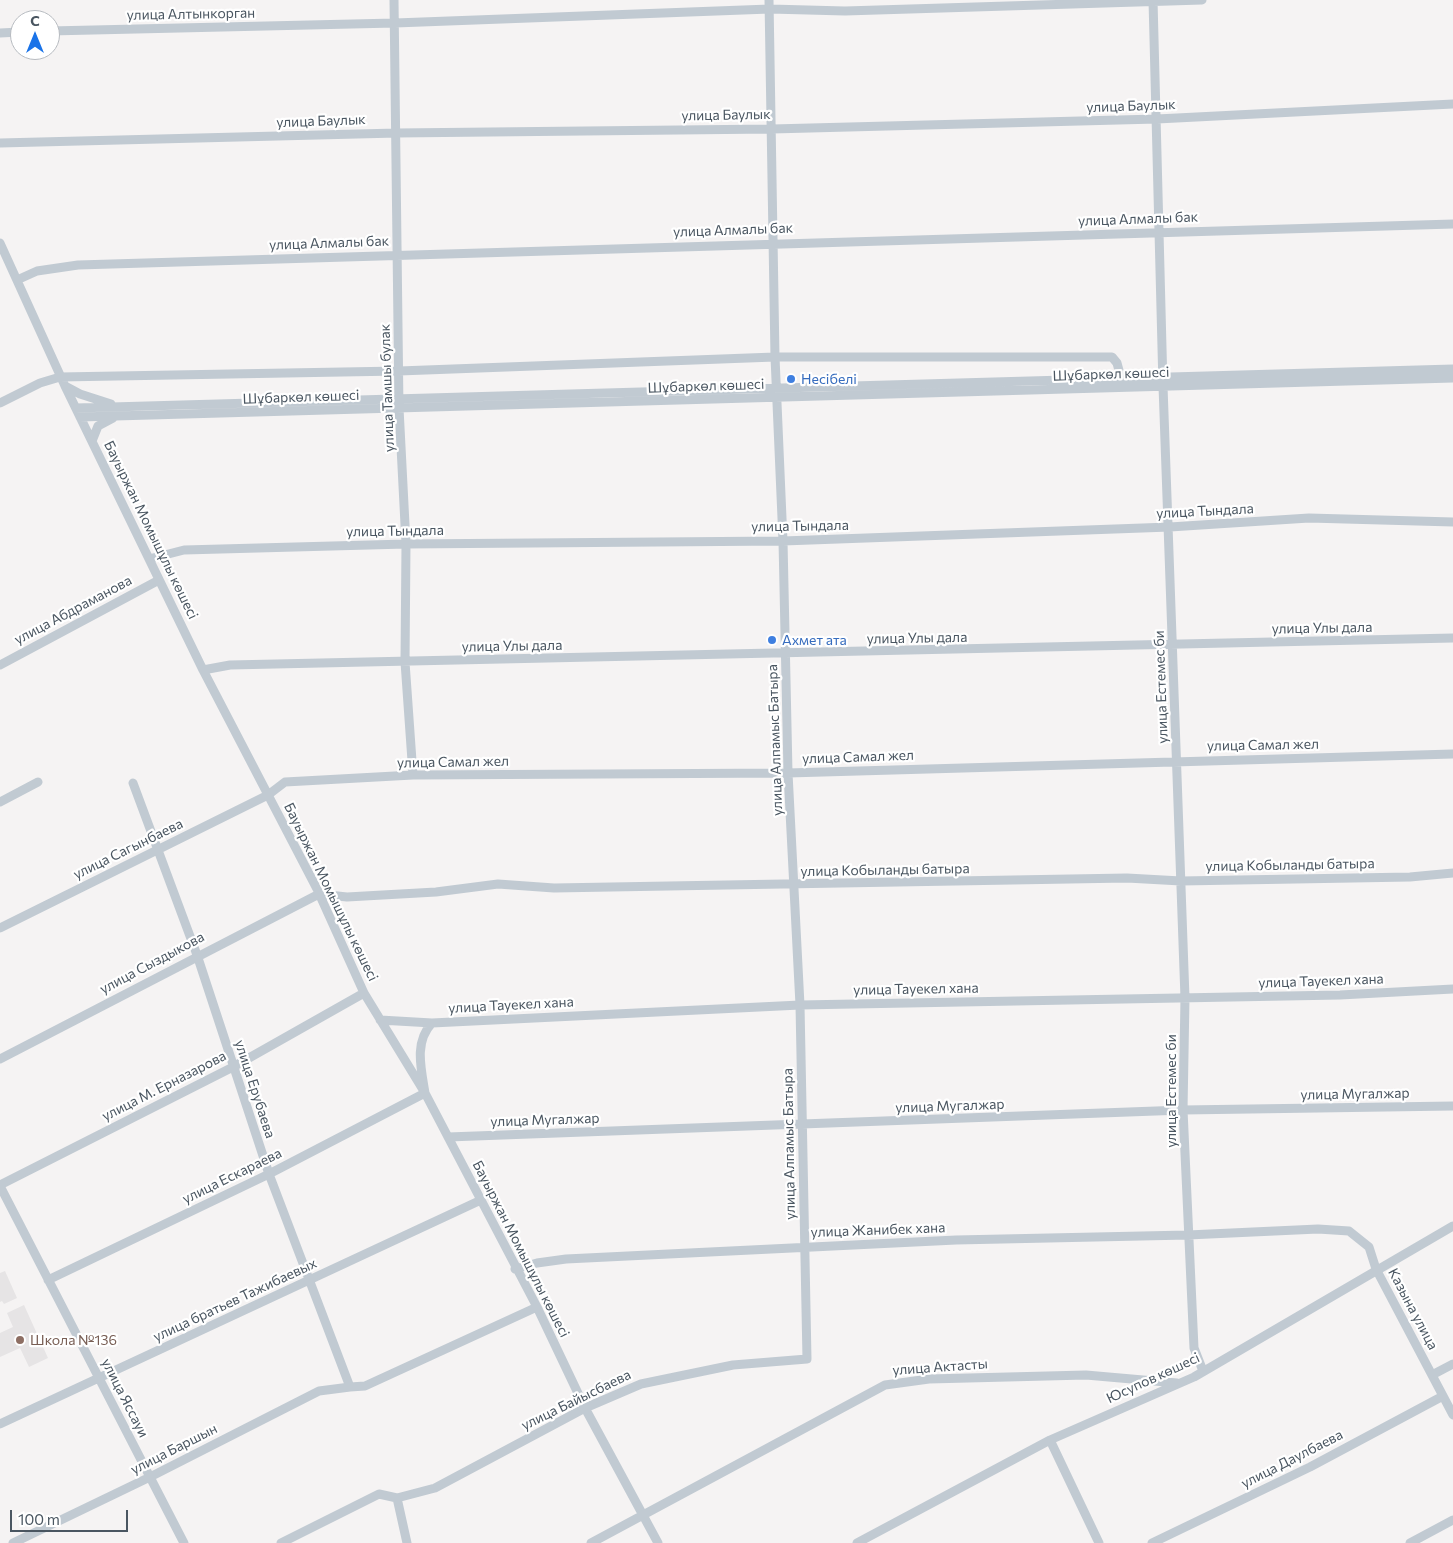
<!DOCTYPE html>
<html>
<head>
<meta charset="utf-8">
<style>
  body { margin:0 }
  #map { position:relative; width:1453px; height:1543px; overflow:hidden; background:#f5f3f3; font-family:Commissioner,sans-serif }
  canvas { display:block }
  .north { position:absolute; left:10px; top:10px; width:50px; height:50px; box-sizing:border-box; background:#fff; border:1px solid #b7bbc0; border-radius:50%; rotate:0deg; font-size:14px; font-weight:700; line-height:20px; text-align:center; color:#4a5661 }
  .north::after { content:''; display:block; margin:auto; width:18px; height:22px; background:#1a73e8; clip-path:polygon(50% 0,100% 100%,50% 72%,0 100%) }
  .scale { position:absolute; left:10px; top:1510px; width:118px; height:22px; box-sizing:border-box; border:2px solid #4a5661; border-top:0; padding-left:6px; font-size:15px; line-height:18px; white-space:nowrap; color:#4a5661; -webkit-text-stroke:4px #fff; paint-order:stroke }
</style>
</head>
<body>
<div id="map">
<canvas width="1453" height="1543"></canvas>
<div class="north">С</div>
<div class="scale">100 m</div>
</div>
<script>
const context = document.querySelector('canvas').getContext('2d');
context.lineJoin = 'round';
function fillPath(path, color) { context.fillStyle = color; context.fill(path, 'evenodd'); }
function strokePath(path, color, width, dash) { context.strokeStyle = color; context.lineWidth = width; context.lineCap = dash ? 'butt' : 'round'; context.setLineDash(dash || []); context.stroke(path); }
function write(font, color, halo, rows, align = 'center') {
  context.font = font + ' Commissioner,sans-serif'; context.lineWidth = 4.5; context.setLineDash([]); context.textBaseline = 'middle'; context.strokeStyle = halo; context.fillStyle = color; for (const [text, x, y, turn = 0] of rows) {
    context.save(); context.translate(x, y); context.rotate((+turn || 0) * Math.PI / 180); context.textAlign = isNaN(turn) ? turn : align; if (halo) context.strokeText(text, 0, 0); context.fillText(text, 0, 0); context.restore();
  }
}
const education = new Path2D(`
  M5,1271L17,1298L4,1304L2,1301L0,1302V1273Z
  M24,1305L48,1358L29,1367L20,1348L0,1357V1333L13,1327L7,1313Z`);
const minor = new Path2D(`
  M394,0L399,408L406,544L405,662L413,775
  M1153,0L1163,386L1185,998L1183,1110L1194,1348L1203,1371
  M50,31L395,23L770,9L845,11L1202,0
  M0,33L20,32
  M0,143L397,133L772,129L1157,119L1453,104
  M0,243L65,386L203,670L317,889L364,993L425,1093L537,1307L585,1408L658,1543
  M17,280L37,271L78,265L1453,224
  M65,386L80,394L111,404
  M0,403L40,383L60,377L399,371L775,357H1112L1117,363L1121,378
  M76,408L1453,369
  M80,417L1453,378
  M92,441L98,426L113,418
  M149,559L184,550L406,544L783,541L1170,527L1309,518L1453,522
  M0,665L159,580
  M203,670L230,665L1453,638
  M133,783L197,955L269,1174L350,1387L365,1386L537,1307
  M0,802L38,782
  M0,928L268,795L285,782L413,775L788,773L1453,754
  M380,1020L432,1023L800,1005L1340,995L1453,989
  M0,1059L319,894L347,897L436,892L498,884L554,888L1127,878L1181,881L1410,877L1453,873
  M448,1137L1183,1110L1453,1106
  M0,1185L233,1067L364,993
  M0,1186L184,1543
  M515,1269L537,1263L566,1259L956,1240L1188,1235L1318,1229L1349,1231L1369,1247L1376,1269L1453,1415
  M48,1280L269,1174L425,1093C421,1068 414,1042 432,1023
  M1432,1375L1453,1364
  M0,1424L481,1200
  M1050,1440L1099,1543
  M397,1498L435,1488L585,1408L641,1384L733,1365L807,1359L800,1005L788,773L783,541L775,357L769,0
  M13,1543L150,1477L319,1391L350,1387
  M281,1543L379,1494L397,1498L407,1543
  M591,1543L885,1385L929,1379L1086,1375L1177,1383
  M857,1543L1050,1440L1194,1377L1453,1226
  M1152,1543L1310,1467L1443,1396
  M1410,1543L1453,1520`);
const markers = [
  [791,379,5,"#3f7fe0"],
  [772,640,5,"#3f7fe0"],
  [20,1340,5,"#8d6e63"]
];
const streetNames = [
  ["улица Алтынкорган",191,14,-1],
  ["улица Баулык",1131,106,-2],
  ["улица Баулык",726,115,-1],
  ["улица Баулык",321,121,-2],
  ["улица Алмалы бак",1138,219,-2],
  ["улица Алмалы бак",733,230,-2],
  ["улица Алмалы бак",329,243,-2],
  ["Шұбаркөл көшесі",1111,374,-2],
  ["Шұбаркөл көшесі",706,386,-2],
  ["улица Тамшы булак",387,388,-92],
  ["Шұбаркөл көшесі",301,397,-2],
  ["улица Тындала",1205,511,-3],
  ["улица Тындала",800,526,-1],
  ["Бауыржан Момышұлы көшесі",151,530,64],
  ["улица Тындала",395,531,-1],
  ["улица Абдраманова",73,610,-28],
  ["улица Улы дала",1322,628,-1],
  ["улица Улы дала",917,638,-1],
  ["улица Улы дала",512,646,-1],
  ["улица Естемес би",1161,687,-92],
  ["улица Алпамыс Батыра",775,740,-92],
  ["улица Самал жел",1263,745,-1],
  ["улица Самал жел",858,757,-2],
  ["улица Самал жел",453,762,-1],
  ["улица Сагынбаева",128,849,-26],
  ["улица Кобыланды батыра",1290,865,-1],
  ["улица Кобыланды батыра",885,870,-1],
  ["Бауыржан Момышұлы көшесі",331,892,64],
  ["улица Сыздыкова",152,963,-28],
  ["улица Тауекел хана",1321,981,-2],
  ["улица Тауекел хана",916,989,-1],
  ["улица Тауекел хана",511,1005,-3],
  ["улица М. Ерназарова",164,1086,-27],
  ["улица Ерубаева",255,1089,72],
  ["улица Естемес би",1171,1091,-90],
  ["улица Мугалжар",1355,1094,-1],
  ["улица Мугалжар",950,1106,-2],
  ["улица Мугалжар",545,1120,-2],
  ["улица Алпамыс Батыра",789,1144,-91],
  ["улица Ескараева",232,1176,-26],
  ["улица Жанибек хана",878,1230,-2],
  ["Бауыржан Момышұлы көшесі",521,1249,63],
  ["улица братьев Тажибаевых",235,1300,-25],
  ["Казына улица",1413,1309,62],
  ["улица Актасты",940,1367,-4],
  ["Юсупов көшесі",1153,1378,-25],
  ["улица Яссауи",125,1398,63],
  ["улица Байысбаева",576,1400,-26],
  ["улица Баршын",174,1449,-27],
  ["улица Даулбаева",1292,1459,-27]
];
const shopNames = [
  ["Несібелі",801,379],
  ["Ахмет ата",782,640]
];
const educationNames = [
  ["Школа №136",30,1340]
];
fillPath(education, '#e6e4e5');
strokePath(minor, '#c1cad2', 9);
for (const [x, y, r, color] of markers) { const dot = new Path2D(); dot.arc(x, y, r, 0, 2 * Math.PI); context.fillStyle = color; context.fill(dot); strokePath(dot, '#fff', 2); }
write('14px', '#4a5661', '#fff', streetNames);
write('14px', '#366cbe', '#fff', shopNames, 'left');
write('14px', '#785e54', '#fff', educationNames, 'left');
</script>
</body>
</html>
